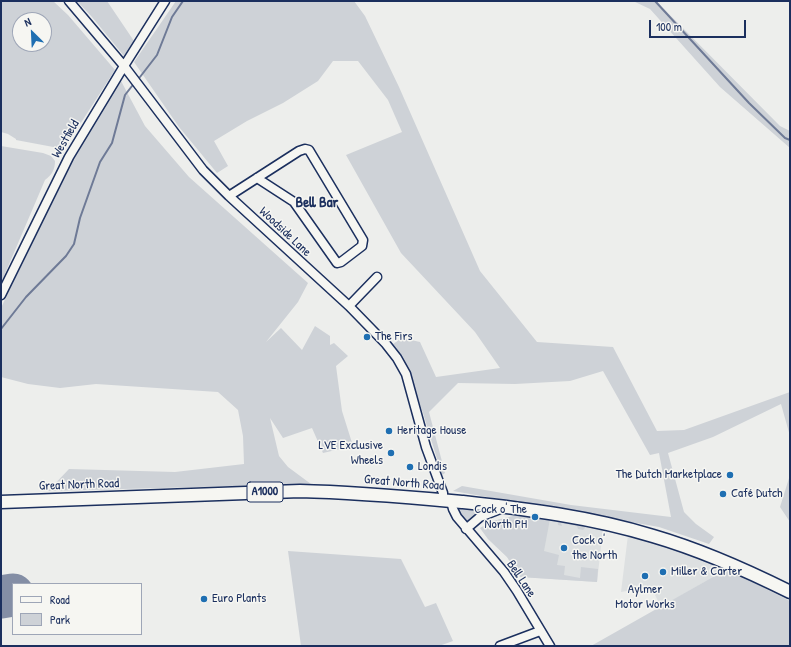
<!DOCTYPE html>
<html>
<head>
<meta charset="utf-8">
<style>
  body { margin:0 }
  #map { position:relative; width:791px; height:647px; overflow:hidden; background:#edeeec; font-family:"Patrick Hand",sans-serif }
  canvas { display:block }
  .frame { position:absolute; inset:0; border:2px solid #1b2f5e; pointer-events:none }
  .legend { position:absolute; left:12px; top:583px; width:130px; height:52px; box-sizing:border-box; background:#f6f6f2; border:1px solid #9ea6b7; margin:0; padding:5px 7px; list-style:none; font-size:12px; color:#1b2f5e }
  .legend li { display:flex; align-items:center; gap:8px; height:20px }
  .legend b { width:20px; border:1px solid #9ea6b7 }
  .north { position:absolute; left:12px; top:12px; width:40px; height:40px; box-sizing:border-box; background:#f6f6f2; border:1px solid #9ea6b7; border-radius:50%; rotate:336deg; font-size:11px; font-weight:700; line-height:16px; text-align:center; color:#1b2f5e }
  .north::after { content:''; display:block; margin:auto; width:14px; height:18px; background:#1f6fb2; clip-path:polygon(50% 0,100% 100%,50% 72%,0 100%) }
  .scale { position:absolute; left:649px; top:20px; width:97px; height:18px; box-sizing:border-box; border:2px solid #1b2f5e; border-top:0; padding-left:5px; font-size:12px; line-height:14px; white-space:nowrap; color:#1b2f5e; -webkit-text-stroke:3px #f6f6f2; paint-order:stroke }
</style>
</head>
<body>
<div id="map">
<canvas width="791" height="647"></canvas>
<div class="frame"></div>
<ul class="legend">
<li><b style="height:5px;background:#f6f6f2"></b>Road</li>
<li><b style="height:11px;background:#ced2d7"></b>Park</li>
</ul>
<div class="north">N</div>
<div class="scale">100 m</div>
</div>
<script>
const context = document.querySelector('canvas').getContext('2d');
context.lineJoin = 'round';
function fillPath(path, color) { context.fillStyle = color; context.fill(path, 'evenodd'); }
function strokePath(path, color, width, dash) { context.strokeStyle = color; context.lineWidth = width; context.lineCap = dash ? 'butt' : 'round'; context.setLineDash(dash || []); context.stroke(path); }
function write(font, color, halo, rows, align = 'center') {
  context.font = font + ' "Patrick Hand",sans-serif'; context.lineWidth = 3; context.setLineDash([]); context.textBaseline = 'middle'; context.strokeStyle = halo; context.fillStyle = color; for (const [text, x, y, turn = 0] of rows) {
    context.save(); context.translate(x, y); context.rotate((+turn || 0) * Math.PI / 180); context.textAlign = isNaN(turn) ? turn : align; if (halo) context.strokeText(text, 0, 0); context.fillText(text, 0, 0); context.restore();
  }
}
const built = new Path2D(`
  M517,515L557,519L603,529L597,582L520,577L507,557L488,539L480,528L493,521Z
  M628,535L687,553L727,569L661,607L651,587L621,592Z`);
const green = new Path2D(`
  M1,1H53L68,15L115,70L64,149L16,140V139L8,134L1,132ZM20,20H44V44H20Z
  M77,1H107L134,41L124,56L92,17Z
  M176,1H354L365,16L399,87L480,271L537,342L613,347L657,431L684,430L790,392V436L781,404L713,437L668,453L684,512L696,524L714,537L709,544L659,527L453,491L462,486L571,505L671,517L659,453L650,455L603,371L570,381L515,384L458,383L429,412L445,473L442,475L423,413L406,366L390,346L402,338L420,342L436,377L500,368L475,332L401,253L346,155L402,132L388,100L358,61H333L318,81L283,103L247,121L214,141L228,166L217,173L179,127L134,62Z
  M633,1H656L780,126L790,131V148L720,87L650,9Z
  M121,81L145,126L189,177L308,283L298,302L266,342L281,328L302,350L315,326L330,336V345L334,343L348,356L336,366L342,411L353,446L323,453L312,428L283,438L270,418L279,456L288,467L311,484L48,491L69,469L175,472L244,464L243,436L238,410L218,392L96,384L60,388L28,384L1,377V308L39,227L80,144L105,103Z
  M1,146L43,153L51,156L55,161C55,169 52,175 45,180L1,283Z
  M790,475V522L780,507Z
  M458,507L487,510L468,522L465,521L457,510Z
  M517,515L550,519L544,551L559,555L557,565L565,566L564,575L580,578L581,567L598,569L597,582L520,577L507,557L488,539L480,528L493,521Z
  M557,519L586,525L585,528L583,530L578,529L577,526L561,523L562,526L558,525Z
  M288,551L401,559L425,607L436,603L453,641L439,646H301Z
  M727,569L790,601V646H591Z`);
const stream = new Path2D(`
  M655,1L749,103L785,138L790,140
  M140,77L157,55L172,17L183,1
  M1,329L26,297L66,256L74,244L80,218L100,162L112,143L125,95L132,86`);
const runway = new Path2D(`
  M1,597L13,595`);
const minor = new Path2D(`
  M69,1L124,66L203,170L229,196L349,306L386,344L397,358L406,374L426,447L443,493V500
  M229,196L299,151L305,149L309,150L363,240L362,246L341,262L337,263L294,202L257,178
  M1,295L69,157L124,66L165,1
  M349,306L377,277
  M451,501L453,509L457,517L504,572L517,591L550,646
  M466,529L480,517L503,508
  M500,646L540,631`);
const primary = new Path2D(`
  M1,502L300,491C354,492 408,497 463,502C527,509 591,517 653,536C701,550 746,570 790,592`);
const markers = [
  [367,337,4,"#1f6fb2"],
  [389,431,4,"#1f6fb2"],
  [391,453,4,"#1f6fb2"],
  [410,467,4,"#1f6fb2"],
  [730,475,4,"#1f6fb2"],
  [723,494,4,"#1f6fb2"],
  [535,517,4,"#1f6fb2"],
  [564,548,4,"#1f6fb2"],
  [663,572,4,"#1f6fb2"],
  [645,576,4,"#1f6fb2"],
  [204,599,4,"#1f6fb2"]
];
const shields = [
  [265,492,36]
];
const shieldNames = [
  ["A1000",265,492]
];
const streetNames = [
  ["Westfield",66,139,-60],
  ["Woodside Lane",285,232,43],
  ["Great North Road",404,483,5],
  ["Great North Road",79,485,-2],
  ["Bell Lane",521,579,56]
];
const poiNames = [
  ["The Firs",375,337],
  ["Heritage House",397,431],
  ["LVE Exclusive",383,446,"right"],
  ["Wheels",383,461,"right"],
  ["Londis",418,467],
  ["The Dutch Marketplace",722,475,"right"],
  ["Café Dutch",731,494],
  ["Cock o' The",527,510,"right"],
  ["North PH",527,525,"right"],
  ["Cock o'",572,541],
  ["the North",572,556],
  ["Miller & Carter",671,572],
  ["Aylmer",645,590,"center"],
  ["Motor Works",645,605,"center"],
  ["Euro Plants",212,599]
];
const quarterNames = [
  ["Bell Bar",317,203]
];
fillPath(built, '#dde0e1');
fillPath(green, '#ced2d7');
strokePath(stream, '#6e7a96', 2);
strokePath(runway, '#848ea5', 43);
strokePath(minor, '#1b2f5e', 11);
strokePath(primary, '#1b2f5e', 15);
strokePath(minor, '#f6f6f2', 8);
strokePath(primary, '#f6f6f2', 12);
for (const [x, y, r, color] of markers) { const dot = new Path2D(); dot.arc(x, y, r, 0, 2 * Math.PI); context.fillStyle = color; context.fill(dot); strokePath(dot, '#f6f6f2', 1.5); }
for (const [x, y, w] of shields) { const box = new Path2D(); box.roundRect(x - w / 2, y - 10, w, 20, 3); context.fillStyle = '#f6f6f2'; context.fill(box); strokePath(box, '#1b2f5e', 1); }
write('bold 12px', '#1b2f5e', null, shieldNames);
write('13px', '#1b2f5e', '#f6f6f2', streetNames);
write('13px', '#1b2f5e', '#f6f6f2', poiNames, 'left');
write('bold 15px', '#1b2f5e', '#f6f6f2', quarterNames);
</script>
</body>
</html>
